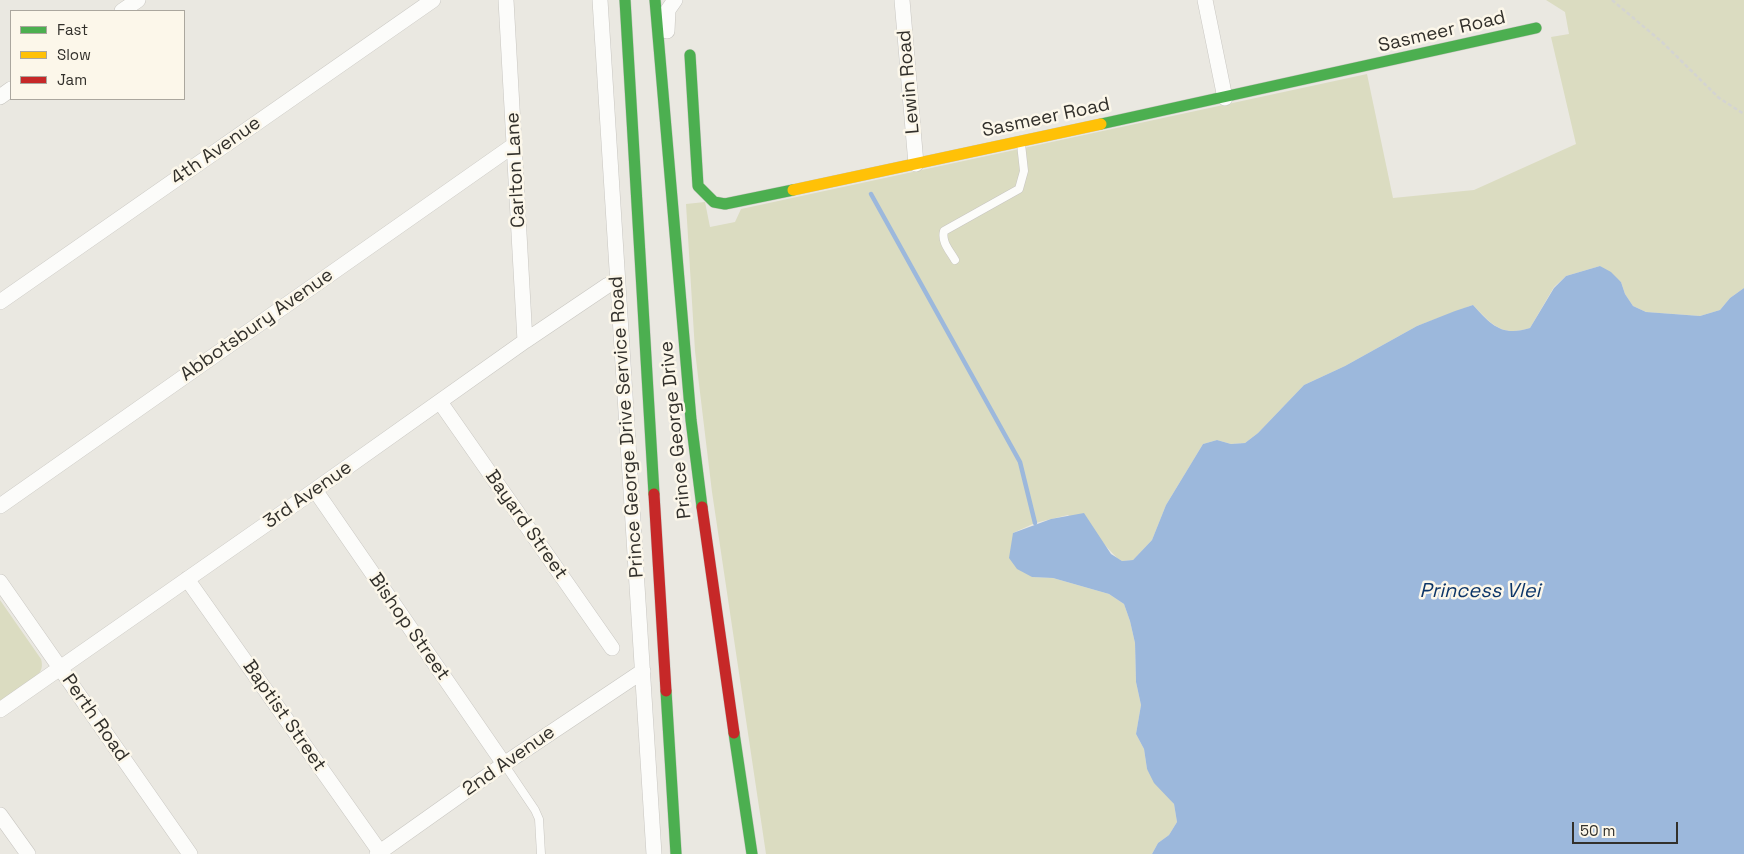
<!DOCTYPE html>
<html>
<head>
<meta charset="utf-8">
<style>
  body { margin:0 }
  #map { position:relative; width:1744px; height:854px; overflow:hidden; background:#eae8e1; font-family:"Space Grotesk",sans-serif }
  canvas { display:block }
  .legend { position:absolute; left:10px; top:10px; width:175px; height:90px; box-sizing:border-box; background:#fcf7ea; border:1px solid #aba79e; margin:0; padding:6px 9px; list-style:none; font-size:15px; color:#32302b }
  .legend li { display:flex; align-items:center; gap:10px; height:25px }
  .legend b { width:25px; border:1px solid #aba79e }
  .scale { position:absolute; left:1572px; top:822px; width:106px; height:22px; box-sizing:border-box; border:2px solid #32302b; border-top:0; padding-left:6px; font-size:15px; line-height:18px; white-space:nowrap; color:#32302b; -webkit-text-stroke:4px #fcf7ea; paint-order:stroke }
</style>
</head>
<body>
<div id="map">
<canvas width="1744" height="854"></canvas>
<ul class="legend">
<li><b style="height:6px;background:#4caf50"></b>Fast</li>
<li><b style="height:6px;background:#ffc107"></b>Slow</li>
<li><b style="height:6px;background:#c62828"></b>Jam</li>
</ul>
<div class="scale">50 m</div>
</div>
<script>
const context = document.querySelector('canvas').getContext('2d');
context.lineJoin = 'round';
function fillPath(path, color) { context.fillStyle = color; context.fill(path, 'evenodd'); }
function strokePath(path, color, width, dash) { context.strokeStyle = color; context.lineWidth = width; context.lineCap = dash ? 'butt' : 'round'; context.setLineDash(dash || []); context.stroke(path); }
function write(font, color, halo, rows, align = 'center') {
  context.font = font + ' "Space Grotesk",sans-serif'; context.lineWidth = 5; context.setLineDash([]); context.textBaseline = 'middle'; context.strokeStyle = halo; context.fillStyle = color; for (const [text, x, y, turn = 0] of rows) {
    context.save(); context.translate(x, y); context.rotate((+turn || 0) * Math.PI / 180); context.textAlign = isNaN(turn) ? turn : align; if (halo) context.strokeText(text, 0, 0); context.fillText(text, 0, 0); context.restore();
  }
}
const green = new Path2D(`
  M1546,0H1744V288L1730,298L1720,310L1700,316L1646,312L1633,306L1625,294L1621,282L1600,266L1566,276L1554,287L1530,328C1502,337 1492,325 1473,305L1417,326L1345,366L1304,385L1258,433L1245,443L1231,444L1217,440L1203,444L1166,505L1152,540L1133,560L1122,561L1117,558L1102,542L1068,515L1035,523L1013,533L1032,577L1053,578L1109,594L1124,604L1130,621L1135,643L1136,682L1141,705L1136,734L1144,749L1147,769L1174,804L1177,822L1169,835L1158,843L1152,854H766L712,492L695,351L686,204L705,202L710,227L735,222L741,209L1367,74L1393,198L1474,190L1576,144L1551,37L1569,34L1565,12Z
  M0,600L41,659C43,666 42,671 36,677L0,702Z`);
const water = new Path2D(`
  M1600,266L1611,272L1621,282L1625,294L1633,306L1646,312L1700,316L1720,310L1730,298L1744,288V854H1152L1158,843L1169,835L1177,822L1174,804L1154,783L1147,769L1144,749L1136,734L1141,705L1136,682L1135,643L1130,621L1124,604L1109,594L1053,578L1032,577L1017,569L1009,558L1013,533L1051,519L1084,513L1111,554L1122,561L1133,560L1152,540L1166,505L1203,444L1217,440L1231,444L1245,443L1258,433L1304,385L1345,366L1417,326L1455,311L1473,305C1491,325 1502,337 1530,328L1554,288L1566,276Z`);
const stream = new Path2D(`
  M871,194L1020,462L1035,523`);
const path = new Path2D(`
  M1612,0L1662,42L1719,98L1744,114`);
const lane = new Path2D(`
  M955,260C950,251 941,242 944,231L1019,189L1024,171L1021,144
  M504,764L535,810L539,819L541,854`);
const street = new Path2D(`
  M506,0L525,341
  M600,0L654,854
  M902,0L916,164
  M1205,0L1225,98
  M122,11L138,0
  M667,31L668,10L675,0
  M0,97L11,89
  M0,302L433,0
  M440,402L612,648
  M315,490L504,764
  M0,506L514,145
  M187,579L380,852
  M0,582L190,854
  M0,710L315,490L525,341L608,285L617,282
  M0,815L28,854
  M377,854L504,764L643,671`);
const fast = new Path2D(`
  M625,0L654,494
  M655,0L691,420L702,507
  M690,55L698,186L714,202L725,204L793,190
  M1101,124L1536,28
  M666,691L676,854
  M734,733L752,854`);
const slow = new Path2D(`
  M793,190L1101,124`);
const jam = new Path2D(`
  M654,494L666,691
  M702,507L734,733`);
const streetNames = [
  ["Sasmeer Road",1442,32,-13],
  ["Lewin Road",909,82,-95],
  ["Sasmeer Road",1046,118,-12],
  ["4th Avenue",216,151,-35],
  ["Carlton Lane",516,170,-93],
  ["Abbotsbury Avenue",257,325,-35],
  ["Prince George Drive Service Road",627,427,-94],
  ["Prince George Drive",676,430,-96],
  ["3rd Avenue",308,495,-35],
  ["Bayard Street",526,525,55],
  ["Bishop Street",409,627,55],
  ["Baptist Street",284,716,55],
  ["Perth Road",95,718,55],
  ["2nd Avenue",509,761,-35]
];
const waterNames = [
  ["Princess Vlei",1480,592]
];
fillPath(green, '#dbdcc1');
fillPath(water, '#9cb8dc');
strokePath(stream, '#9cb8dc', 4.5);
strokePath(lane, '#c8c6c1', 9);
strokePath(street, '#c8c6c1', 16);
strokePath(fast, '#c8c6c1', 12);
strokePath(slow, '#c8c6c1', 12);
strokePath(jam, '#c8c6c1', 12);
strokePath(path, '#d4d4d2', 2.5, [4, 2.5]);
strokePath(lane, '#fcfcfa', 8);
strokePath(street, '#fcfcfa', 15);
strokePath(fast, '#4caf50', 11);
strokePath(slow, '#ffc107', 11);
strokePath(jam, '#c62828', 11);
write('19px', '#32302b', '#fcf7ea', streetNames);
write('italic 20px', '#0d3668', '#fcf7ea', waterNames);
</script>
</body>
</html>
